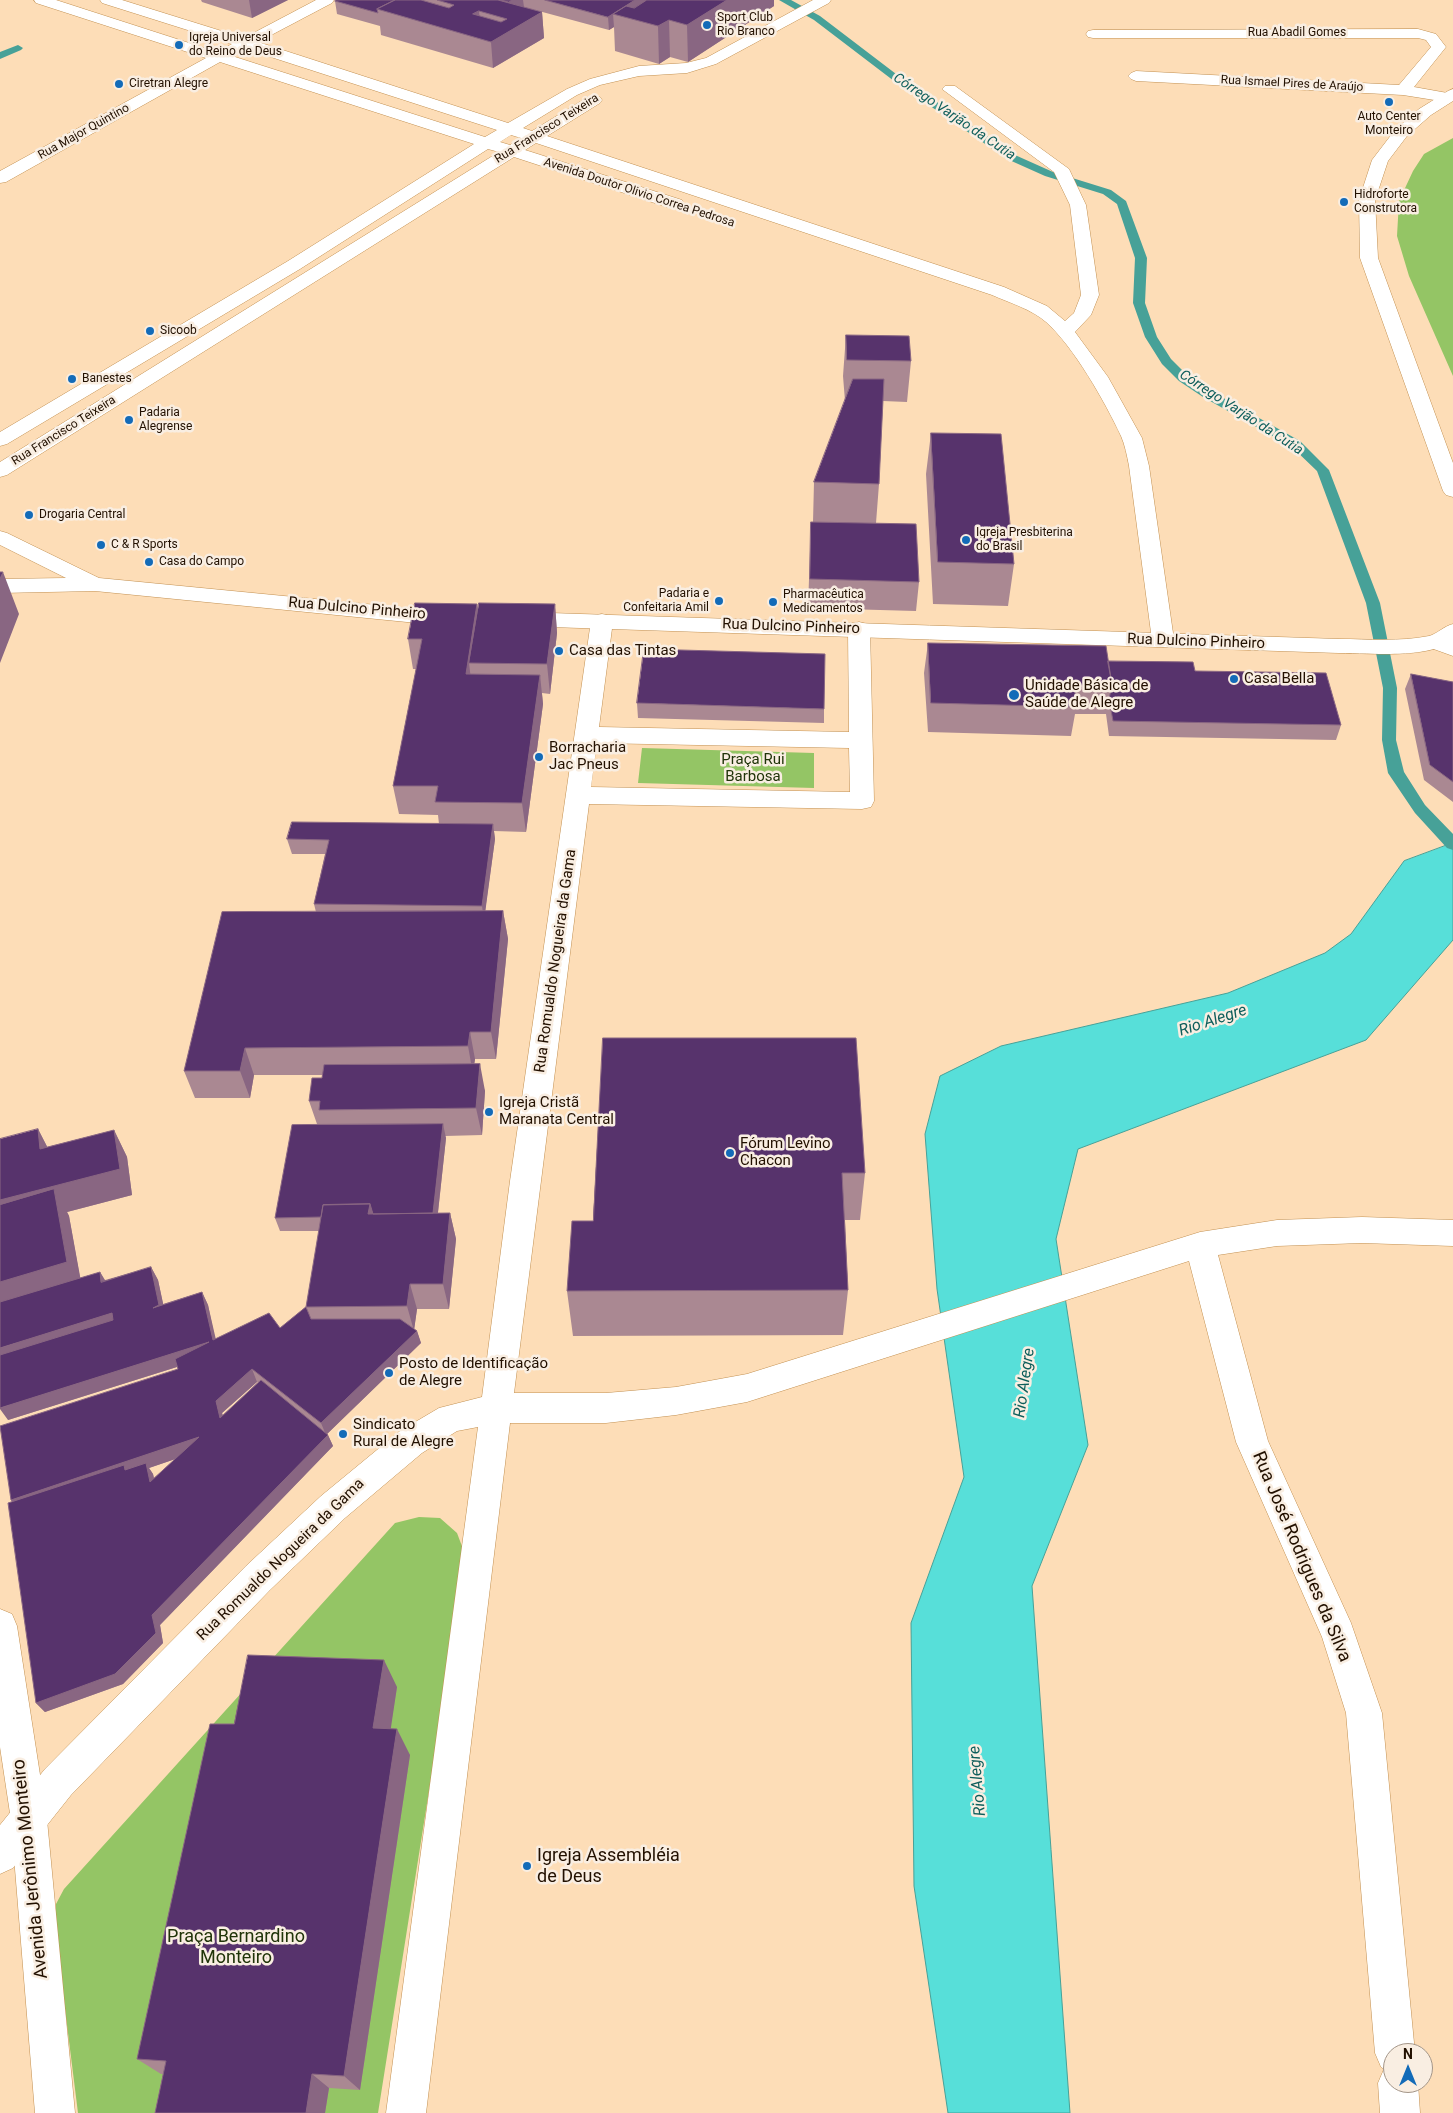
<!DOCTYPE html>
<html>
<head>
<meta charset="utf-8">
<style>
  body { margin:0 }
  #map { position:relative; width:1453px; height:2113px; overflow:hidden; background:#fdddb7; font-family:Roboto,sans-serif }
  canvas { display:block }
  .north { position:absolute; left:1383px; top:2043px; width:50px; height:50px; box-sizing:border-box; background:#f9eee2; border:1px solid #a39588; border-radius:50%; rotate:0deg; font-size:14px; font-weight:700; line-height:20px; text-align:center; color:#221000 }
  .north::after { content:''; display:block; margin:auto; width:18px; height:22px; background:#136bb8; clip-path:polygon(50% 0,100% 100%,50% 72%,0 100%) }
</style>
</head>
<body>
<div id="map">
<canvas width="1453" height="2113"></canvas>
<div class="north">N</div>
</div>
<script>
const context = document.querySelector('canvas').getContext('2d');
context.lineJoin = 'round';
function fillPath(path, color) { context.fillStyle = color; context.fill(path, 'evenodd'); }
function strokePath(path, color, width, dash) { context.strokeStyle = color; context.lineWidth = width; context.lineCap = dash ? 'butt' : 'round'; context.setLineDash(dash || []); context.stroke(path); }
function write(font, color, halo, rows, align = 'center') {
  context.font = font + ' Roboto,sans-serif'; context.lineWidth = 5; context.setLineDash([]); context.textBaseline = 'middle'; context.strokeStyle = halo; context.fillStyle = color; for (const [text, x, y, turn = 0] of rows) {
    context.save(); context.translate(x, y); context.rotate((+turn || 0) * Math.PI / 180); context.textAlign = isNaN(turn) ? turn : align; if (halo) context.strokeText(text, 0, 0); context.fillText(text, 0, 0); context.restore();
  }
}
const green = new Path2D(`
  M1453,138V376L1409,276L1397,236L1399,201L1413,171L1424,154Z
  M642,748L814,753V788L638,783Z
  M419,1517L440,1518L457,1533L466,1557L378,2113H78L56,1937V1904L64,1889L395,1523Z`);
const water = new Path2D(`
  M1453,843V940L1366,1040L1078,1149L1056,1239L1088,1445L1032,1586L1070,2113H948L914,1886L911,1623L964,1477L937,1289L925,1134L940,1076L1001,1046L1228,993L1325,953L1351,934L1404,861Z`);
const stream = new Path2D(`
  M779,0H791L820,16L900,77L1015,155L1053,172L1111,190L1126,201L1147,258L1145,303L1157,337L1171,359L1187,375L1211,391L1300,441L1329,470L1380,603L1397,688L1396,740L1404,772L1425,805L1453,834V850L1447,848L1415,813L1388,773L1382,740L1383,688L1366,603L1317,471L1292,447L1203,397L1179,381L1162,364L1145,337L1133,303L1135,258L1117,204L1103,194L1045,176L1007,159L894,81L814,20Z
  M18,45L23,48L21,50L0,59V52Z`);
const minor = new Path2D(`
  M34,0H56L217,52L232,44L102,3L100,0H122L244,38L316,0H334L332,3L258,42L508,123L567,89L590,79L639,66L686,63L706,58L813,0H831L829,3L716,64L687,73L639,76L600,85L577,95L523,128L532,131L588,97H600L602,100L600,103L547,136L1004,287L1047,306L1065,321L1074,313L1081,295L1070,205L1054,172L942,89L945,86H955L1069,169L1086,205L1099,295L1091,315L1075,332L1108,377L1142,438L1149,466L1174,640L1171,645L1163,647L1155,645L1152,640L1129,466C1127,456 1125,445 1121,436C1105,402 1074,347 1046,322C1031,309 1010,303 992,295L536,143L525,150L682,200L684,204L682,208H670L514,157L7,475L0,477V462L499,152L488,149L300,269L7,444L0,446V432L288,261L474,144L220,62L6,182L0,183V171L206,58L36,3ZM246,49L497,130L485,137L232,56ZM511,135L521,138L510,145L500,142Z
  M1418,29L1436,34L1446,47L1414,87L1453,94V100L1447,102L1403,95L1136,81L1131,79L1128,76L1131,73L1136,71L1399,85L1431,47L1426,40L1418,38H1093L1088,37L1086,34L1088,31L1093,30Z
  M602,614L610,616L613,621L599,727L849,732L848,629L851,624L859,622L867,624L870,629L874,801L871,807L862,809L589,804L514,1393H606L676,1387L747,1374L1200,1232L1277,1220L1362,1217L1453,1220V1246L1362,1243L1277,1246L1218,1255L1268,1441L1351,1623L1382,1713L1415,2053H1393V2083H1418L1420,2113H1380L1378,2083L1384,2069L1381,2067L1375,2053L1346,1713L1322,1637L1236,1442L1189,1261L747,1402L676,1415L606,1423H510L426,2113H386L478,1427L457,1431L422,1453L345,1518L270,1590L71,1795L13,1868L0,1874V1825L45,1769L246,1566L321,1496L400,1431L439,1408L482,1397L510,1181L591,621L594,616ZM597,743L849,748L850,792L591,787Z
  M1436,635L1453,641V656L1428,647L1425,642L1428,637Z`);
const secondary = new Path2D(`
  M0,1609L12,1614L17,1626L47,1820L75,2113H35L11,1820L0,1747Z`);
const trunk = new Path2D(`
  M1453,89V101L1431,115L1407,136L1388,161L1375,200L1378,258L1453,463V497L1446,495L1443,491L1360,258L1359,200L1372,160L1395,130L1419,109L1448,91Z
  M0,531L7,533L99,578L407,608L457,612L460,617L457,622L449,624L407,622L95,591L0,593V579L66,578L0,545Z
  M520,612L1339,639C1368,639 1400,642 1429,636C1437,634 1444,626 1453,624V641C1425,659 1372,653 1339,653L520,626L512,624L509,619L512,614Z`);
const wall = new Path2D(`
  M201,0H288L252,18L202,2Z
  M336,0H774V6L688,62L670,57L659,64L615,51L614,27L609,30L524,7L542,12L544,38L493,68L381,35L380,26L337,14L335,1Z
  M846,335L911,361L907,402L883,401L879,484L876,523L919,582L916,611L808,608L811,522H813L814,482L845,401L843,376Z
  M931,433L1014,564L1008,606L933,604L926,474Z
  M477,604L478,610L555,604L557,633L550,694L542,693L543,704L526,832L494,831L495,839L485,911H503L508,939L496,1059H475L474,1064L485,1091L482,1135L445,1136L446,1138L438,1213H450L456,1239L449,1309H417L414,1329L417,1331L421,1343L327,1434L328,1435L333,1446L160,1625L163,1643L123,1684L45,1712L36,1703L12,1502L11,1500L178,1369L177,1367L8,1420L38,1129L47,1147L114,1130L127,1157L132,1195L67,1212L69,1216L80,1278L100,1272L105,1280L151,1267L158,1280L163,1304L202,1292L208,1305L215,1339L280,1328L307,1306L319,1231H280L275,1218L317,1124L309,1101L322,1078V1075H254L250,1098H195L184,1071L316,912L314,904L325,854H292L287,839L439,824L438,815L399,814L393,786L416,669H413L408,639ZM257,1382H258L223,1415L222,1413ZM175,1459L154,1478L153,1474L149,1468Z
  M928,643L1108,661L1195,671L1341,725L1336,740L1109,736L1106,714H1075L1071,736L928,732L924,673Z
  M1411,674L1453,682V802L1424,780L1405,689Z
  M637,703L824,709V723L638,718Z
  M603,1038L865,1173L860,1220H845L848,1290L843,1335L573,1336L567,1291L593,1221Z
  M397,1687L390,1729L410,1755L360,2090L329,2088L325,2113H155L163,2074H161L137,2059L234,1724Z`);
const shadedWall = new Path2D(`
  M249,0H288L252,18Z
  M512,0H523L524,7L510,15L509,2Z
  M635,0H656L628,18L613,14Z
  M727,0H774V6L688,62L687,25Z
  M479,11L481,37L473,14Z
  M542,12L544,38L493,68L491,42Z
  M613,14L614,27L609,30L608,17Z
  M669,20L670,57L659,64L658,26Z
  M3,572L19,614L0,663V579Z
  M477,604L481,633L469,663L472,688L466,674Z
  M555,604L557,633L550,694L547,664Z
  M540,675L543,704L526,832L522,803Z
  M493,824L495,839L484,921L482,906Z
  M503,911L508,939L496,1059L491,1032Z
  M470,1032L475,1059L473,1074L468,1046Z
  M245,1048L254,1075L250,1098L240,1071Z
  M480,1064L485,1091L482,1135L476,1108Z
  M443,1124L446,1138L435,1239L432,1225Z
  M38,1129L52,1156L40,1149Z
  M114,1130L127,1157L132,1195L67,1212L69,1216L82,1287L0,1312V1200Z
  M370,1204L376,1225L368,1214Z
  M450,1213L456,1239L449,1309L443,1284Z
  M151,1267L158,1280L166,1317L160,1320Z
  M100,1272L107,1284L101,1282Z
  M410,1284L417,1309L414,1331L407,1306Z
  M202,1292L208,1305L219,1353L213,1340Z
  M112,1313L119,1326L0,1363V1348Z
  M417,1331L421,1343L326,1435L321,1423Z
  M209,1342L215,1355L8,1420L0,1409V1408Z
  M252,1369L257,1382L222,1413L226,1430L220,1418L216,1401Z
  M328,1435L333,1446L160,1625L163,1643L123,1684L45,1712L36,1703L152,1615Z
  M199,1437L205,1449L149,1468L153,1474L157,1493L20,1511L11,1500Z
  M384,1660L397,1687L387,1754L373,1728Z
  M397,1729L410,1755L360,2090L344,2076Z
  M312,2074L329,2088L325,2113H306Z`);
const building = new Path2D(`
  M336,0H395L377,9L378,13L335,1Z
  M395,0H421L449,8L454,5L437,0H498L542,12L491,42L377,9ZM479,11L507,19L501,22L473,14Z
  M501,0H512L509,2Z
  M545,0H635L608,17Z
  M647,0H727L687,25L669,20L658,26L613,14L626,6L634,8Z
  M846,335L909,336L911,361L847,360Z
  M853,379H884L879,484L814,482Z
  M931,433L1001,434L1014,564L938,562Z
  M811,522L916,524L919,582L810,579Z
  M0,572H3L0,579Z
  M415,603L477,604L466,674L540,675L522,803L435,802L438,786H393L422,639H408Z
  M479,603L555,604L547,664L469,663Z
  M928,643L1106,646L1112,685H1074L1077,707L931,703Z
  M644,649L825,654L824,709L637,703Z
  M1108,661L1193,662L1195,671L1326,673L1341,725L1113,721L1109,699L1112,685Z
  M1411,674L1453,682V782L1430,765Z
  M292,822L493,824L482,906L314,904L329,840L287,839Z
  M503,911L491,1032H470L468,1046L245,1048L240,1071H184L222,912Z
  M603,1038H856L865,1173H842L848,1290L567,1291L572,1221H593Z
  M480,1064L476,1108L319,1110L320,1101H309L312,1078H322L324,1065Z
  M443,1124L433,1213L373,1214L370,1204L323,1205L321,1217L275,1218L292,1125Z
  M38,1129L40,1149L114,1130L120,1169L0,1200V1139Z
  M54,1189L67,1262L0,1282V1205Z
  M370,1204L368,1214L450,1213L443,1284H410L407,1306L306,1307L323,1205Z
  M151,1267L159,1305L153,1308L202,1292L213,1340L269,1313L280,1328L307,1306L306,1307L311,1319H400L417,1331L321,1423L252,1369L216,1401L220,1418L261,1380L328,1435L152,1615L156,1633L115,1674L36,1703L8,1503L124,1465L125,1470L146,1463L150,1482L199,1437L11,1500L0,1426L178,1369L175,1359L209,1342L0,1408V1355L113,1320L112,1313L0,1348V1302L100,1272L101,1282Z
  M248,1655L384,1660L373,1728L397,1729L344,2076L312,2074L306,2113H155L166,2061L137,2059L210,1724H234Z`);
const markers = [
  [707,25,5,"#136bb8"],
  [179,45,5,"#136bb8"],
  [119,84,5,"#136bb8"],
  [1389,102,5,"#136bb8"],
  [1344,202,5,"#136bb8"],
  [150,331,5,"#136bb8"],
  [72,379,5,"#136bb8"],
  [129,420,5,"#136bb8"],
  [29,515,5,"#136bb8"],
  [966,540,5,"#136bb8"],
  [101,545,5,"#136bb8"],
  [149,562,5,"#136bb8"],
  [719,601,5,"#136bb8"],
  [773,602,5,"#136bb8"],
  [559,651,5,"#136bb8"],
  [1234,679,5,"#136bb8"],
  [1014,695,6,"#136bb8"],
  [539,757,5,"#136bb8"],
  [489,1112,5,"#136bb8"],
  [730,1153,5,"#136bb8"],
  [389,1373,5,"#136bb8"],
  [343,1434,5,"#136bb8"],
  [527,1866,5,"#136bb8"]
];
const farPoinames = [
  ["Sport Club",717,18],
  ["Rio Branco",717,32],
  ["Igreja Universal",189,38],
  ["do Reino de Deus",189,52],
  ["Ciretran Alegre",129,84],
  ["Auto Center",1389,117,"center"],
  ["Monteiro",1389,131,"center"],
  ["Hidroforte",1354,195],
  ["Construtora",1354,209],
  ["Sicoob",160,331],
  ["Banestes",82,379],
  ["Padaria",139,413],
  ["Alegrense",139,427],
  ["Drogaria Central",39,515],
  ["Igreja Presbiterina",976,533],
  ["do Brasil",976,547],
  ["C & R Sports",111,545],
  ["Casa do Campo",159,562],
  ["Padaria e",709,594,"right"],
  ["Confeitaria Amil",709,608,"right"],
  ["Pharmacêutica",783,595],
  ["Medicamentos",783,609]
];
const farStreetnames = [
  ["Rua Abadil Gomes",1297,33],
  ["Rua Ismael Pires de Araújo",1292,84,3],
  ["Rua Francisco Teixeira",547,129,-32],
  ["Rua Major Quintino",84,132,-29],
  ["Avenida Doutor Olivio Correa Pedrosa",639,193,18],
  ["Rua Francisco Teixeira",64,431,-32]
];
const farWaternames = [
  ["Córrego Varjão da Cutia",954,117,34],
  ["Córrego Varjão da Cutia",1241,413,33]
];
const streetNames = [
  ["Rua Dulcino Pinheiro",357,609,5],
  ["Rua Dulcino Pinheiro",791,627,2],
  ["Rua Dulcino Pinheiro",1196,642,2],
  ["Rua Romualdo Nogueira da Gama",556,961,-82],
  ["Rua Romualdo Nogueira da Gama",281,1560,-44]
];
const poiNames = [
  ["Casa das Tintas",569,651],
  ["Casa Bella",1244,679],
  ["Unidade Básica de",1025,686],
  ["Saúde de Alegre",1025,703],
  ["Borracharia",549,748],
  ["Jac Pneus",549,765],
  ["Igreja Cristã",499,1103],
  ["Maranata Central",499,1120],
  ["Fórum Levino",740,1144],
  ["Chacon",740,1161],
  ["Posto de Identificação",399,1364],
  ["de Alegre",399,1381],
  ["Sindicato",353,1425],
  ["Rural de Alegre",353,1442]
];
const parkNames = [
  ["Praça Rui",753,760],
  ["Barbosa",753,777]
];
const waterNames = [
  ["Rio Alegre",1213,1021,-18],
  ["Rio Alegre",1025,1383,-82],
  ["Rio Alegre",978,1781,-95]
];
const nearStreetnames = [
  ["Rua José Rodrigues da Silva",1301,1557,67],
  ["Avenida Jerônimo Monteiro",31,1869,-96]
];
const nearPoinames = [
  ["Igreja Assembléia",537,1856],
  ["de Deus",537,1877]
];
const nearParknames = [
  ["Praça Bernardino",236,1937],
  ["Monteiro",236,1958]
];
fillPath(green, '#94c565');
fillPath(water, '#57dfd9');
strokePath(water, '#47a198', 1);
fillPath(stream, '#47a198');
strokePath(minor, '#c29051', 1);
strokePath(secondary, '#c29051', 1);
strokePath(trunk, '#c29051', 1);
fillPath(minor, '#fff');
fillPath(secondary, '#fff');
fillPath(trunk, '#fff');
fillPath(wall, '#aa8892');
fillPath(shadedWall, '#896682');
fillPath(building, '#57336c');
strokePath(building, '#896682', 1);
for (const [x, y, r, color] of markers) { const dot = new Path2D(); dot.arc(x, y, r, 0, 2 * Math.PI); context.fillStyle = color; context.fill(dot); strokePath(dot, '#f9eee2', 2); }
write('12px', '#221000', '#f9eee2', farPoinames, 'left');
write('12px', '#221000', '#f9eee2', farStreetnames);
write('italic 14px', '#0e5e5b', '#f9eee2', farWaternames);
write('15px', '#221000', '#f9eee2', streetNames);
write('15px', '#221000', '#f9eee2', poiNames, 'left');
write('15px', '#203409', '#f9eee2', parkNames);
write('italic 16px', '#0e5e5b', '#f9eee2', waterNames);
write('18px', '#221000', '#f9eee2', nearStreetnames);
write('18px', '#221000', '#f9eee2', nearPoinames, 'left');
write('18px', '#203409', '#f9eee2', nearParknames);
</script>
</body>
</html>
